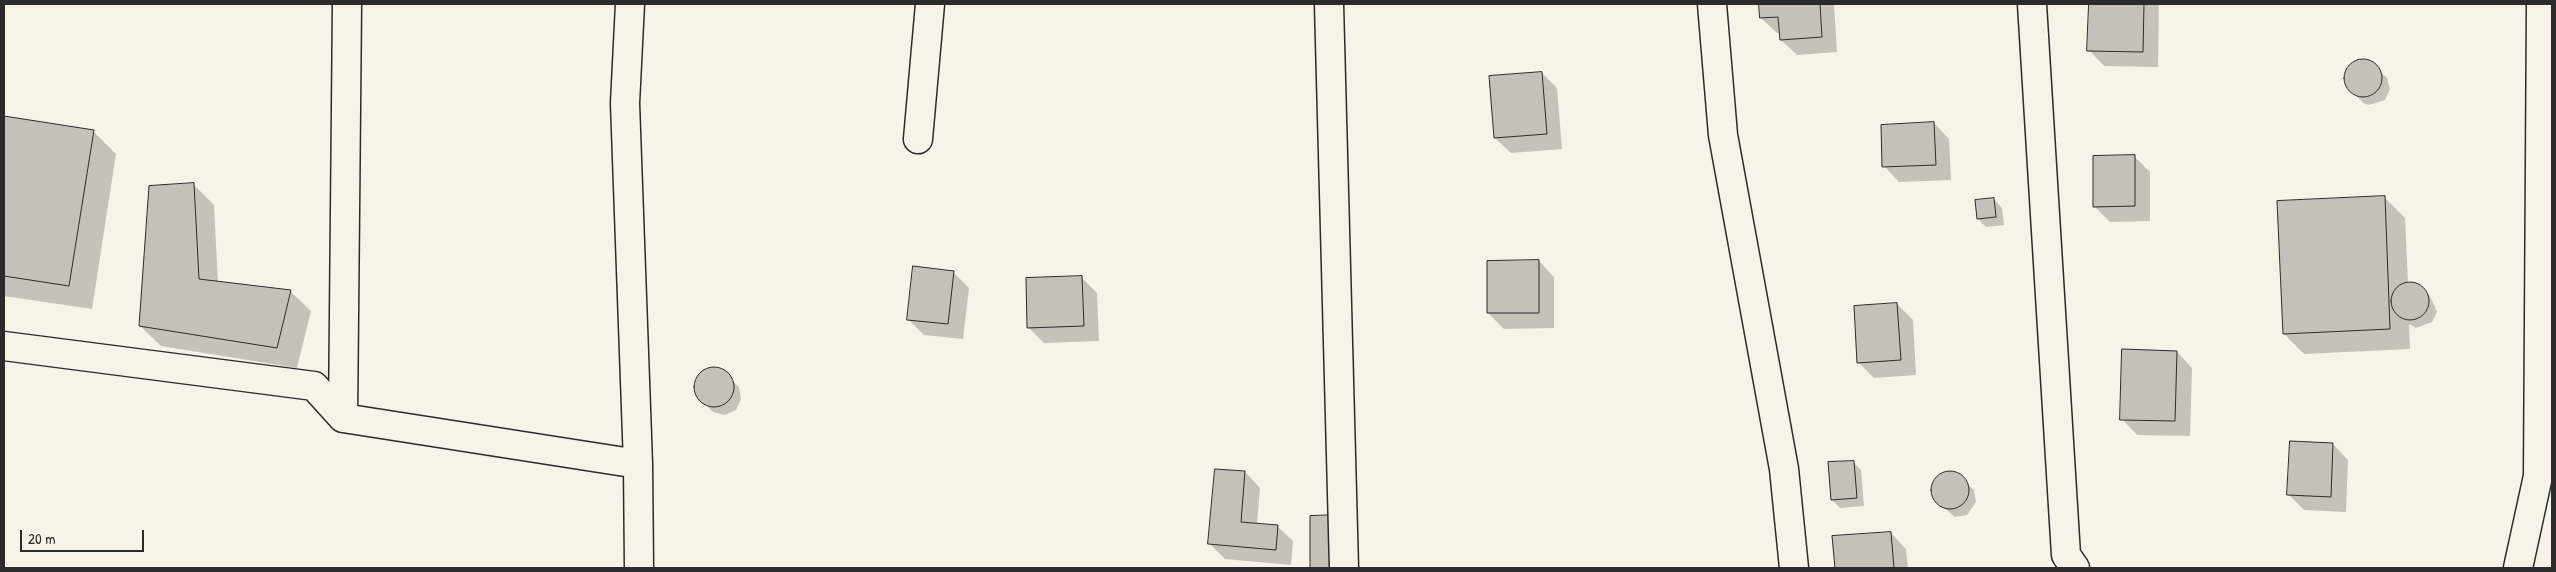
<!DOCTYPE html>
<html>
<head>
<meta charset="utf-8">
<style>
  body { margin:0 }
  #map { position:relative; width:2556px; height:572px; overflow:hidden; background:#f7f3e8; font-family:"Patrick Hand",sans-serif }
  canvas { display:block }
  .frame { position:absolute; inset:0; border:5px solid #2b2b2b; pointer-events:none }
  .scale { position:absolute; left:20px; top:530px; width:124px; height:22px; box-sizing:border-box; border:2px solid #2b2b2b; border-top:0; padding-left:6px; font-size:15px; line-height:18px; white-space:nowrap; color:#2b2b2b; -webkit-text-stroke:4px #f7f3e8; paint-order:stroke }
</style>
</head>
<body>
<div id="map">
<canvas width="2556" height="572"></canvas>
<div class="frame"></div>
<div class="scale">20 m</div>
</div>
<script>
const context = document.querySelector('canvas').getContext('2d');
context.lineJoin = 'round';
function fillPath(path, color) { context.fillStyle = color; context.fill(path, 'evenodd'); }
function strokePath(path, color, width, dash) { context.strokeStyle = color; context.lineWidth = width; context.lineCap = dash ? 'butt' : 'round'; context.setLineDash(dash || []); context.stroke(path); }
const shadow = new Path2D(`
  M1760,4H1834L1837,52L1797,55L1781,40V33H1777L1761,18Z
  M2090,4H2159L2158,67L2104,66L2089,50Z
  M2364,61L2369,62L2387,78L2390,89L2385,100L2369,105L2363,103L2347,85L2346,73L2353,64Z
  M1542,73L1557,88L1562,149L1511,153L1495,138Z
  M4,117L93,131L116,154L92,309L4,296Z
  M1934,123L1949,139L1951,180L1899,182L1884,166Z
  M2134,156L2150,172V221L2110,222L2094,206Z
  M193,184L214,205L218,283L290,291L311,311L297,368L161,346L140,326Z
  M2385,198L2405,218L2408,284L2421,287L2430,296L2437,312L2432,322L2416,328L2409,324L2410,349L2304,354L2284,334Z
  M1994,199L2002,208L2004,225L1986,227L1978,219Z
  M1539,261L1554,277V328L1504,329L1488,313Z
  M953,272L969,288L963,339L924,335L908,319Z
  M1082,278L1097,293L1099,341L1044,343L1029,328Z
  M1897,304L1913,320L1916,375L1874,378L1858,362Z
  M2177,352L2192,368L2190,436L2137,435L2122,419Z
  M708,370H720L739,387L741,399L736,410L725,415L713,412L696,395L695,389L699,377Z
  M2333,444L2348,460L2346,512L2304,510L2289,495Z
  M1853,462L1861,470L1864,506L1840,508L1832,500Z
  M1245,472L1260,488L1257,524L1277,526L1293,541L1291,565L1225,559L1210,544Z
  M1945,473L1956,474L1974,490L1976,502L1967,515L1955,517L1937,502L1932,491L1933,486L1935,480Z
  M1891,533L1906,549L1908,568H1836L1834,538Z`);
const building = new Path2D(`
  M1759,4H1820L1822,37L1780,40L1778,17L1760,18Z
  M2089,4H2144L2143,52L2087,51Z
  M2344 78a19 19 0 1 1 38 0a19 19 0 1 1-38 0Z
  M1542,72L1547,134L1494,138L1489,76Z
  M4,116L94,130L69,286L4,276Z
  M1934,122L1936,165L1882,167L1881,125Z
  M2135,155V206L2093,207V156Z
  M194,183L199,279L291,290L277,348L139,326L149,186Z
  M2385,196L2390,329L2283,334L2277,201Z
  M1994,198L1996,217L1977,219L1975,200Z
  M1539,260V313H1487V261Z
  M913,266L954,271L948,324L907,320Z
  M1082,276L1084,326L1027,328L1026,278Z
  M2391 301a19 19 0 1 1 38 0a19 19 0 1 1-38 0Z
  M1897,303L1901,360L1857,363L1854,306Z
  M2122,349L2177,351L2175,421L2120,420Z
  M694 387a20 20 0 1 1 40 0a20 20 0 1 1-40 0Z
  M2290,441L2333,443L2331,497L2287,495Z
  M1854,461L1857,498L1831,500L1828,462Z
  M1215,469L1245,471L1241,522L1278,525L1276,550L1208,544Z
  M1931 490a19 19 0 1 1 38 0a19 19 0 1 1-38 0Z
  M1337,515L1338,568H1310V516Z
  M1891,532L1894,568H1835L1832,536Z`);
const street = new Path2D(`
  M630,4L625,103L638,464L639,568
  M1329,4L1344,568
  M1712,4L1723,135L1784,469L1794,568
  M2032,4L2066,555L2075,568
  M918,139L930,4
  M4,346L314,386L343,418L638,464
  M343,418L347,4
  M2518,568L2538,476L2541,4`);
fillPath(shadow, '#0003');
fillPath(building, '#c4c1b9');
strokePath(building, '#2b2b2b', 1);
strokePath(street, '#2b2b2b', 31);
strokePath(street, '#f7f3e8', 28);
</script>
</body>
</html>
